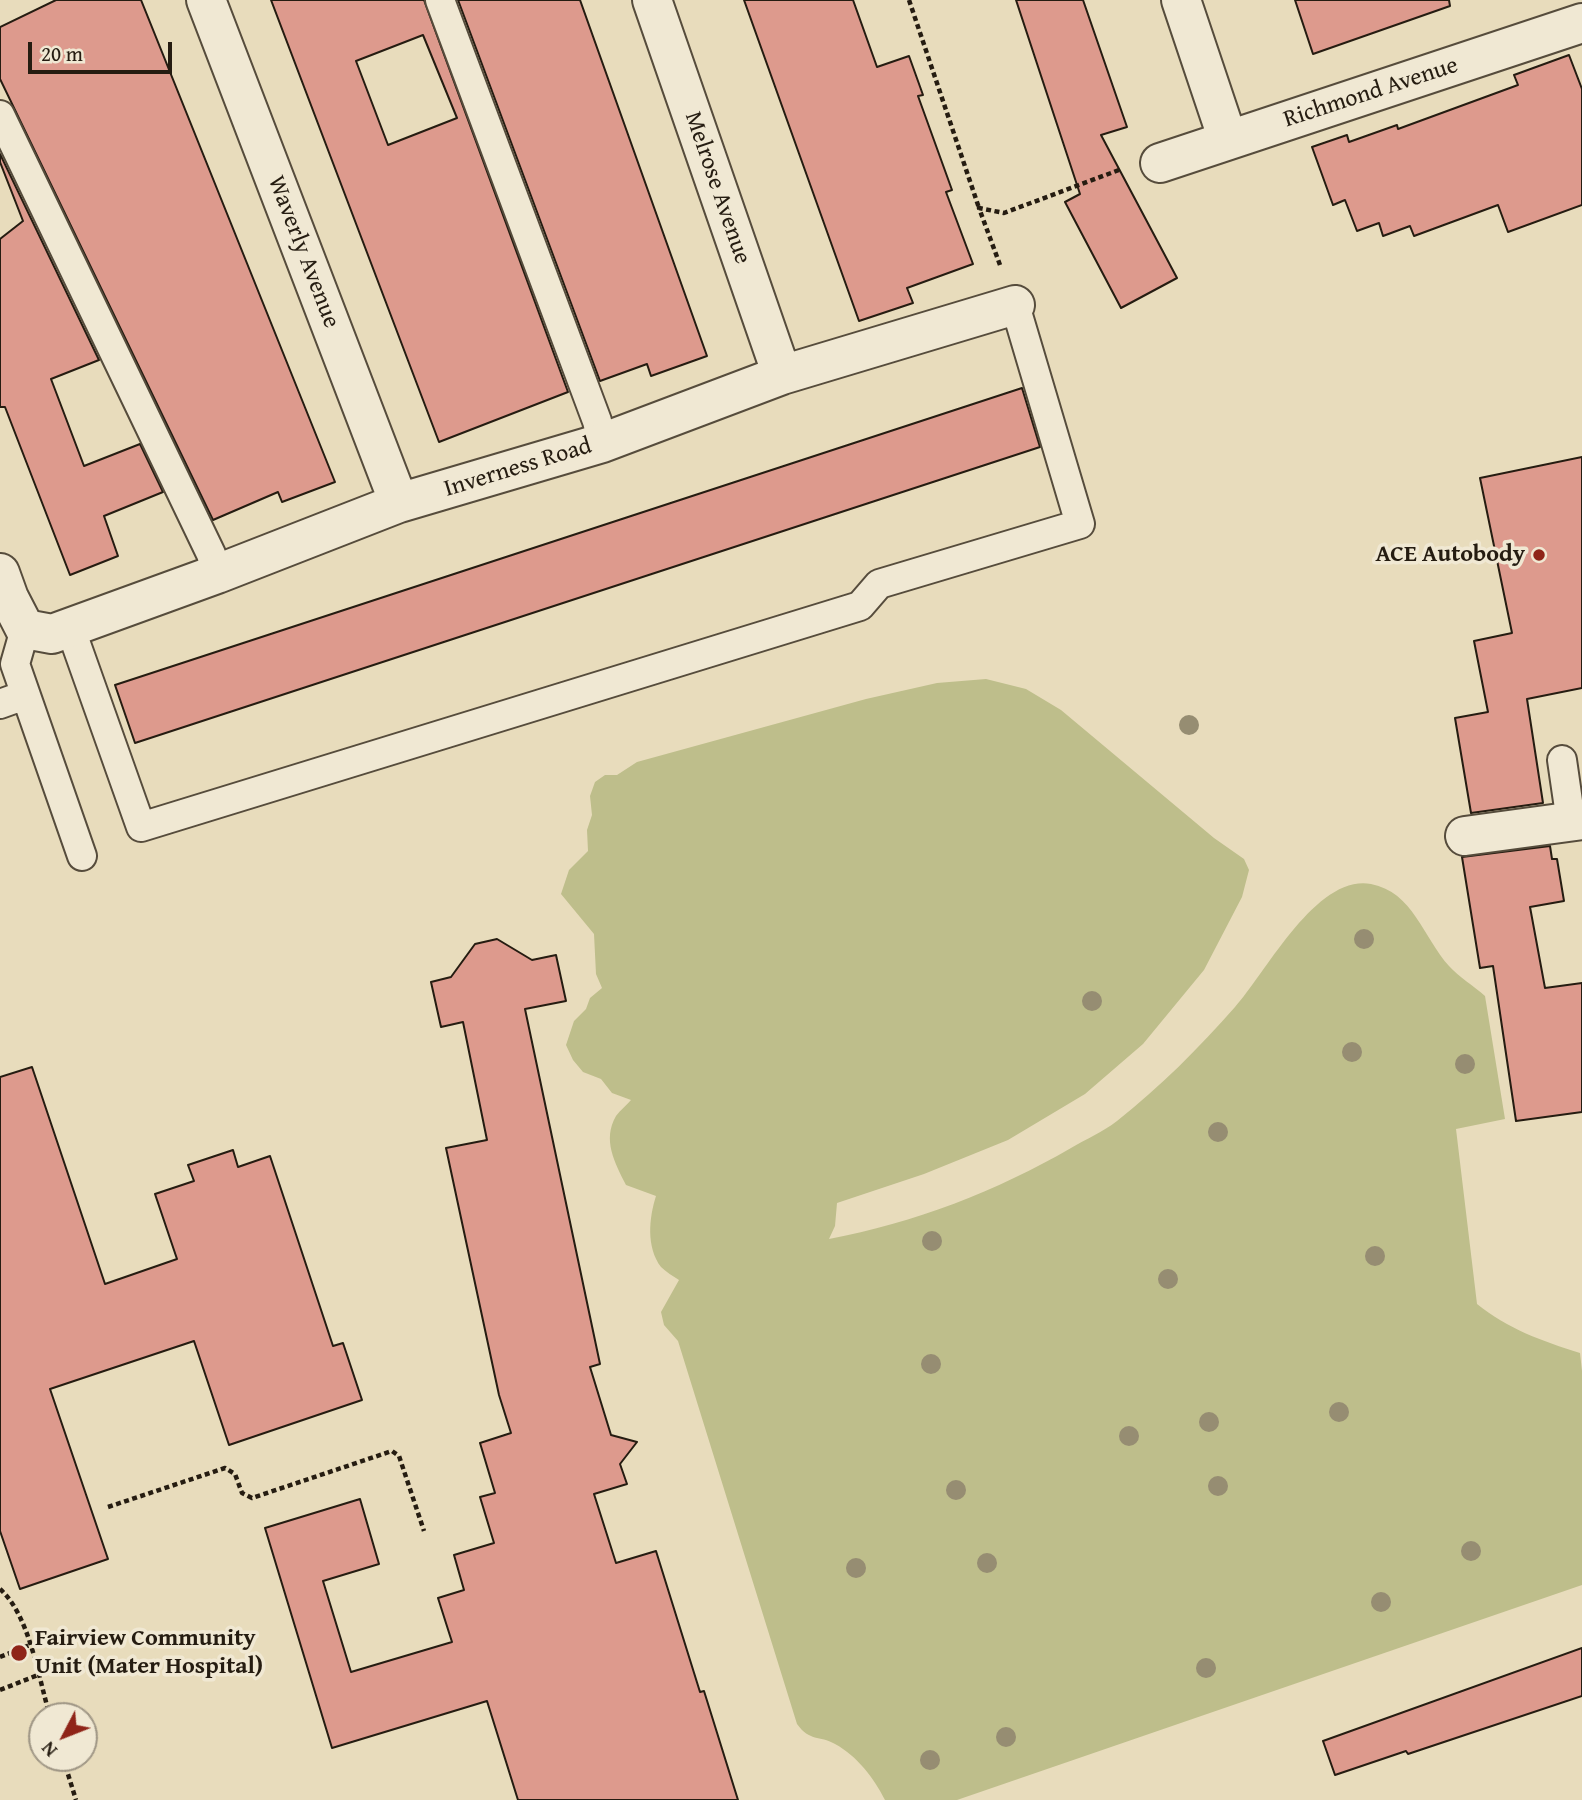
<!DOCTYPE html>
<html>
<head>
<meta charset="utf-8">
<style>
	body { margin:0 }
	#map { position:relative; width:1582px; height:1800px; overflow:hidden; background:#e8dcbc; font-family:"Gentium Book Plus",serif }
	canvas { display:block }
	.north { position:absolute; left:28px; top:1702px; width:70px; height:70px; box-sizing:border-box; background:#f0e8d3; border:2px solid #9f9685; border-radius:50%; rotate:228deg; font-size:19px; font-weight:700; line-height:28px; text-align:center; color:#251c11 }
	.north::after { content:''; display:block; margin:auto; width:24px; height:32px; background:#8f2418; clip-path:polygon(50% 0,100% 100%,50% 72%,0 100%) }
	.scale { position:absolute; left:28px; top:42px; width:144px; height:32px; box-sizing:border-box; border:4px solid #251c11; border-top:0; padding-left:9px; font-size:21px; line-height:24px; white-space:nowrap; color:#251c11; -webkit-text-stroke:5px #f0e8d3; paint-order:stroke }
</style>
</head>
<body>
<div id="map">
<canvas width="1582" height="1800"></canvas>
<div class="north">N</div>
<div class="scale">20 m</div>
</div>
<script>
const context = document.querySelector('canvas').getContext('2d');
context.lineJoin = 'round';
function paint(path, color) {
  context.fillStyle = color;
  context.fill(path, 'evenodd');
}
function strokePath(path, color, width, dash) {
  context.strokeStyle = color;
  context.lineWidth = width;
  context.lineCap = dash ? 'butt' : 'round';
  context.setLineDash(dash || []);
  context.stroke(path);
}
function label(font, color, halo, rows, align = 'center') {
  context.font = font + ' "Gentium Book Plus",serif';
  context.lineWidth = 7;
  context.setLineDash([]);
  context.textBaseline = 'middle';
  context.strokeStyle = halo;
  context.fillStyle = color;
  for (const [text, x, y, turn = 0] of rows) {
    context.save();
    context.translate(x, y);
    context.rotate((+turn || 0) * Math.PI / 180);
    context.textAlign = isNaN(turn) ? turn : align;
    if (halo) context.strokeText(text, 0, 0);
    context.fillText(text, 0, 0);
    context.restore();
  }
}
const green = new Path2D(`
	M986,679l40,10 35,21 153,128 30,21 5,11 -7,27 -38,73 -61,74 -58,50 -77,46 -84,34 -87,29 -2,23 -6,13c85,-16 168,-48 242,-91 15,-9 32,-16 46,-27 43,-34 82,-73 118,-114 31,-34 81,-133 136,-123 42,8 52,53 78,82 10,11 25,20 36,30l20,123 -49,10 21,175c31,25 65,37 103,49l2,18v214l-625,215h-72c-11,-22 -28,-44 -50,-56 -16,-9 -25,-2 -38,-20l-119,-383 -14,-16 -3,-13 18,-32c-6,-4 -13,-8 -18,-13 -15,-20 -12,-49 -5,-71l-30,-11c-11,-22 -24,-45 -10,-69 4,-6 11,-11 15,-16l-19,-7 -11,-14 -18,-7 -10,-12 -7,-15 8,-24 12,-12 4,-11 12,-10 -6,-14 -2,-40 -33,-40 8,-24 19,-19 -1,-21 5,-15 -2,-19 5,-14 10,-7h12l20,-13 229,-63 71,-16z`);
const building = new Path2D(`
	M56,0h85l194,482 -53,20 -4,-10 -65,28 -213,-441v-52z
	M271,0h153l144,392 -129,50zM423,35l34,83 -69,27 -32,-84z
	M458,0h122l127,356 -56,20 -4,-12 -47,17z
	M744,0h109l24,67 32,-11 14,39 -5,1 34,94 -6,2 27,72 -66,24 6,15 -54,18z
	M1016,0h67l44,127 -26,8 76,143 -56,30 -56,-106 15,-8z
	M1295,0h154l1,6 -137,48z
	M1569,55l13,34v116l-74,27 -10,-27 -84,31 -4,-10 -27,10 -4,-13 -22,8 -12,-31 -12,5 -21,-58 35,-12 2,7 48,-17 1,4 120,-44 -4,-10z
	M0,154l99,206 -48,19 33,87 56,-22 23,48 -59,24 14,40 -48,19 -65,-168h-5v-168l23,-18 -23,-59z
	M1022,388l18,59 -905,296 -20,-58z
	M1582,457v231l-55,11 16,104 -72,10 -16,-95 33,-6 -14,-71 38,-8 -32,-155z
	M1550,846l2,13h5l7,42 -34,6 15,81 37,-5v129l-66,9 -23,-155 -13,2 -18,-111z
	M497,939l35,21 24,-5 10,46 -41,8 75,355 -10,3 21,68 26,7 -17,22 7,20 -33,10 22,69 40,-12 44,141 4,-1 34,109h-220l-31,-99 -155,47 -67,-220 95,-29 19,65 -56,17 28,91 101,-30 -14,-44 26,-8 -10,-35 40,-12 -14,-46 15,-4 -15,-50 31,-10 -12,-38 -53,-247 41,-8 -24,-118 -22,5 -10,-45 20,-5 24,-33z
	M32,1067l73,217 72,-25 -22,-65 39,-13 -6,-16 45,-15 5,17 32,-11 63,190 10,-3 19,57 -133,45 -35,-104 -144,48 58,170 -88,30 -20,-58v-454z
	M1582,1648v48l-174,58 -2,-3 -71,24 -12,-34z`);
const path = new Path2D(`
	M909,0l70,208
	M1000,265l-21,-57 25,5 115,-43
	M108,1507l117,-39 10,6 7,19 10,5 140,-47 7,5 25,75
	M0,1589c30,27 38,88 50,127
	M0,1657l30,-12
	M0,1690l38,-15
	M63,1758l13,42`);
const service = new Path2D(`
	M440,0l157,421 5,22
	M0,115l211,439 6,20
	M70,627l71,200 719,-221 19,-22 201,-60 -65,-219
	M25,629l-10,35 67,192
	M0,704l25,-9
	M1562,760l9,62`);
const minor = new Path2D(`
	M206,0l193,503
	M652,0l130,375
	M1181,0l47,140
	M1160,163l422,-140
	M0,573l9,25 16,31 27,5 165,-60 182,-71 203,-60 180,-68 233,-70
	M1465,836l117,-16`);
const trees = [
	[1189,725],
	[1364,939],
	[1092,1001],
	[1352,1052],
	[1465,1064],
	[1218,1132],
	[932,1241],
	[1375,1256],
	[1168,1279],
	[931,1364],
	[1339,1412],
	[1209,1422],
	[1129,1436],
	[1218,1486],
	[956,1490],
	[1471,1551],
	[987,1563],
	[856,1568],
	[1381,1602],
	[1206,1668],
	[1006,1737],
	[930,1760]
];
const markers = [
	[1539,555,7,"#8f2418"],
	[19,1653,9,"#8f2418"]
];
const streetNames = [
	["Richmond Avenue",1371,93,-18],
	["Melrose Avenue",717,188,71],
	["Waverly Avenue",303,252,69],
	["Inverness Road",518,468,-17]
];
const poiNames = [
	["ACE Autobody",1525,555],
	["Fairview Community",35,1639,"left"],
	["Unit (Mater Hospital)",35,1667,"left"]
];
paint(green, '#bebe8b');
paint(building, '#dd9a8d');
strokePath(building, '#251c11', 2);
strokePath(service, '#564c3c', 32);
strokePath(minor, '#564c3c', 42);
strokePath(path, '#251c11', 4.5, [5, 3.5]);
strokePath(service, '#f0e8d3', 28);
strokePath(minor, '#f0e8d3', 38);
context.fillStyle = '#968d72';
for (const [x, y] of trees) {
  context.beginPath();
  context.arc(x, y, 10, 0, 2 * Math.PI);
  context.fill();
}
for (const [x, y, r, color] of markers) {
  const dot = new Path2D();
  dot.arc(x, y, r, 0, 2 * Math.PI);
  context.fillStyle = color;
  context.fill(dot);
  strokePath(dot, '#f0e8d3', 2.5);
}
label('24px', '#251c11', '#f0e8d3', streetNames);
label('bold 24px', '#251c11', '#f0e8d3', poiNames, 'right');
</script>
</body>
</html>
